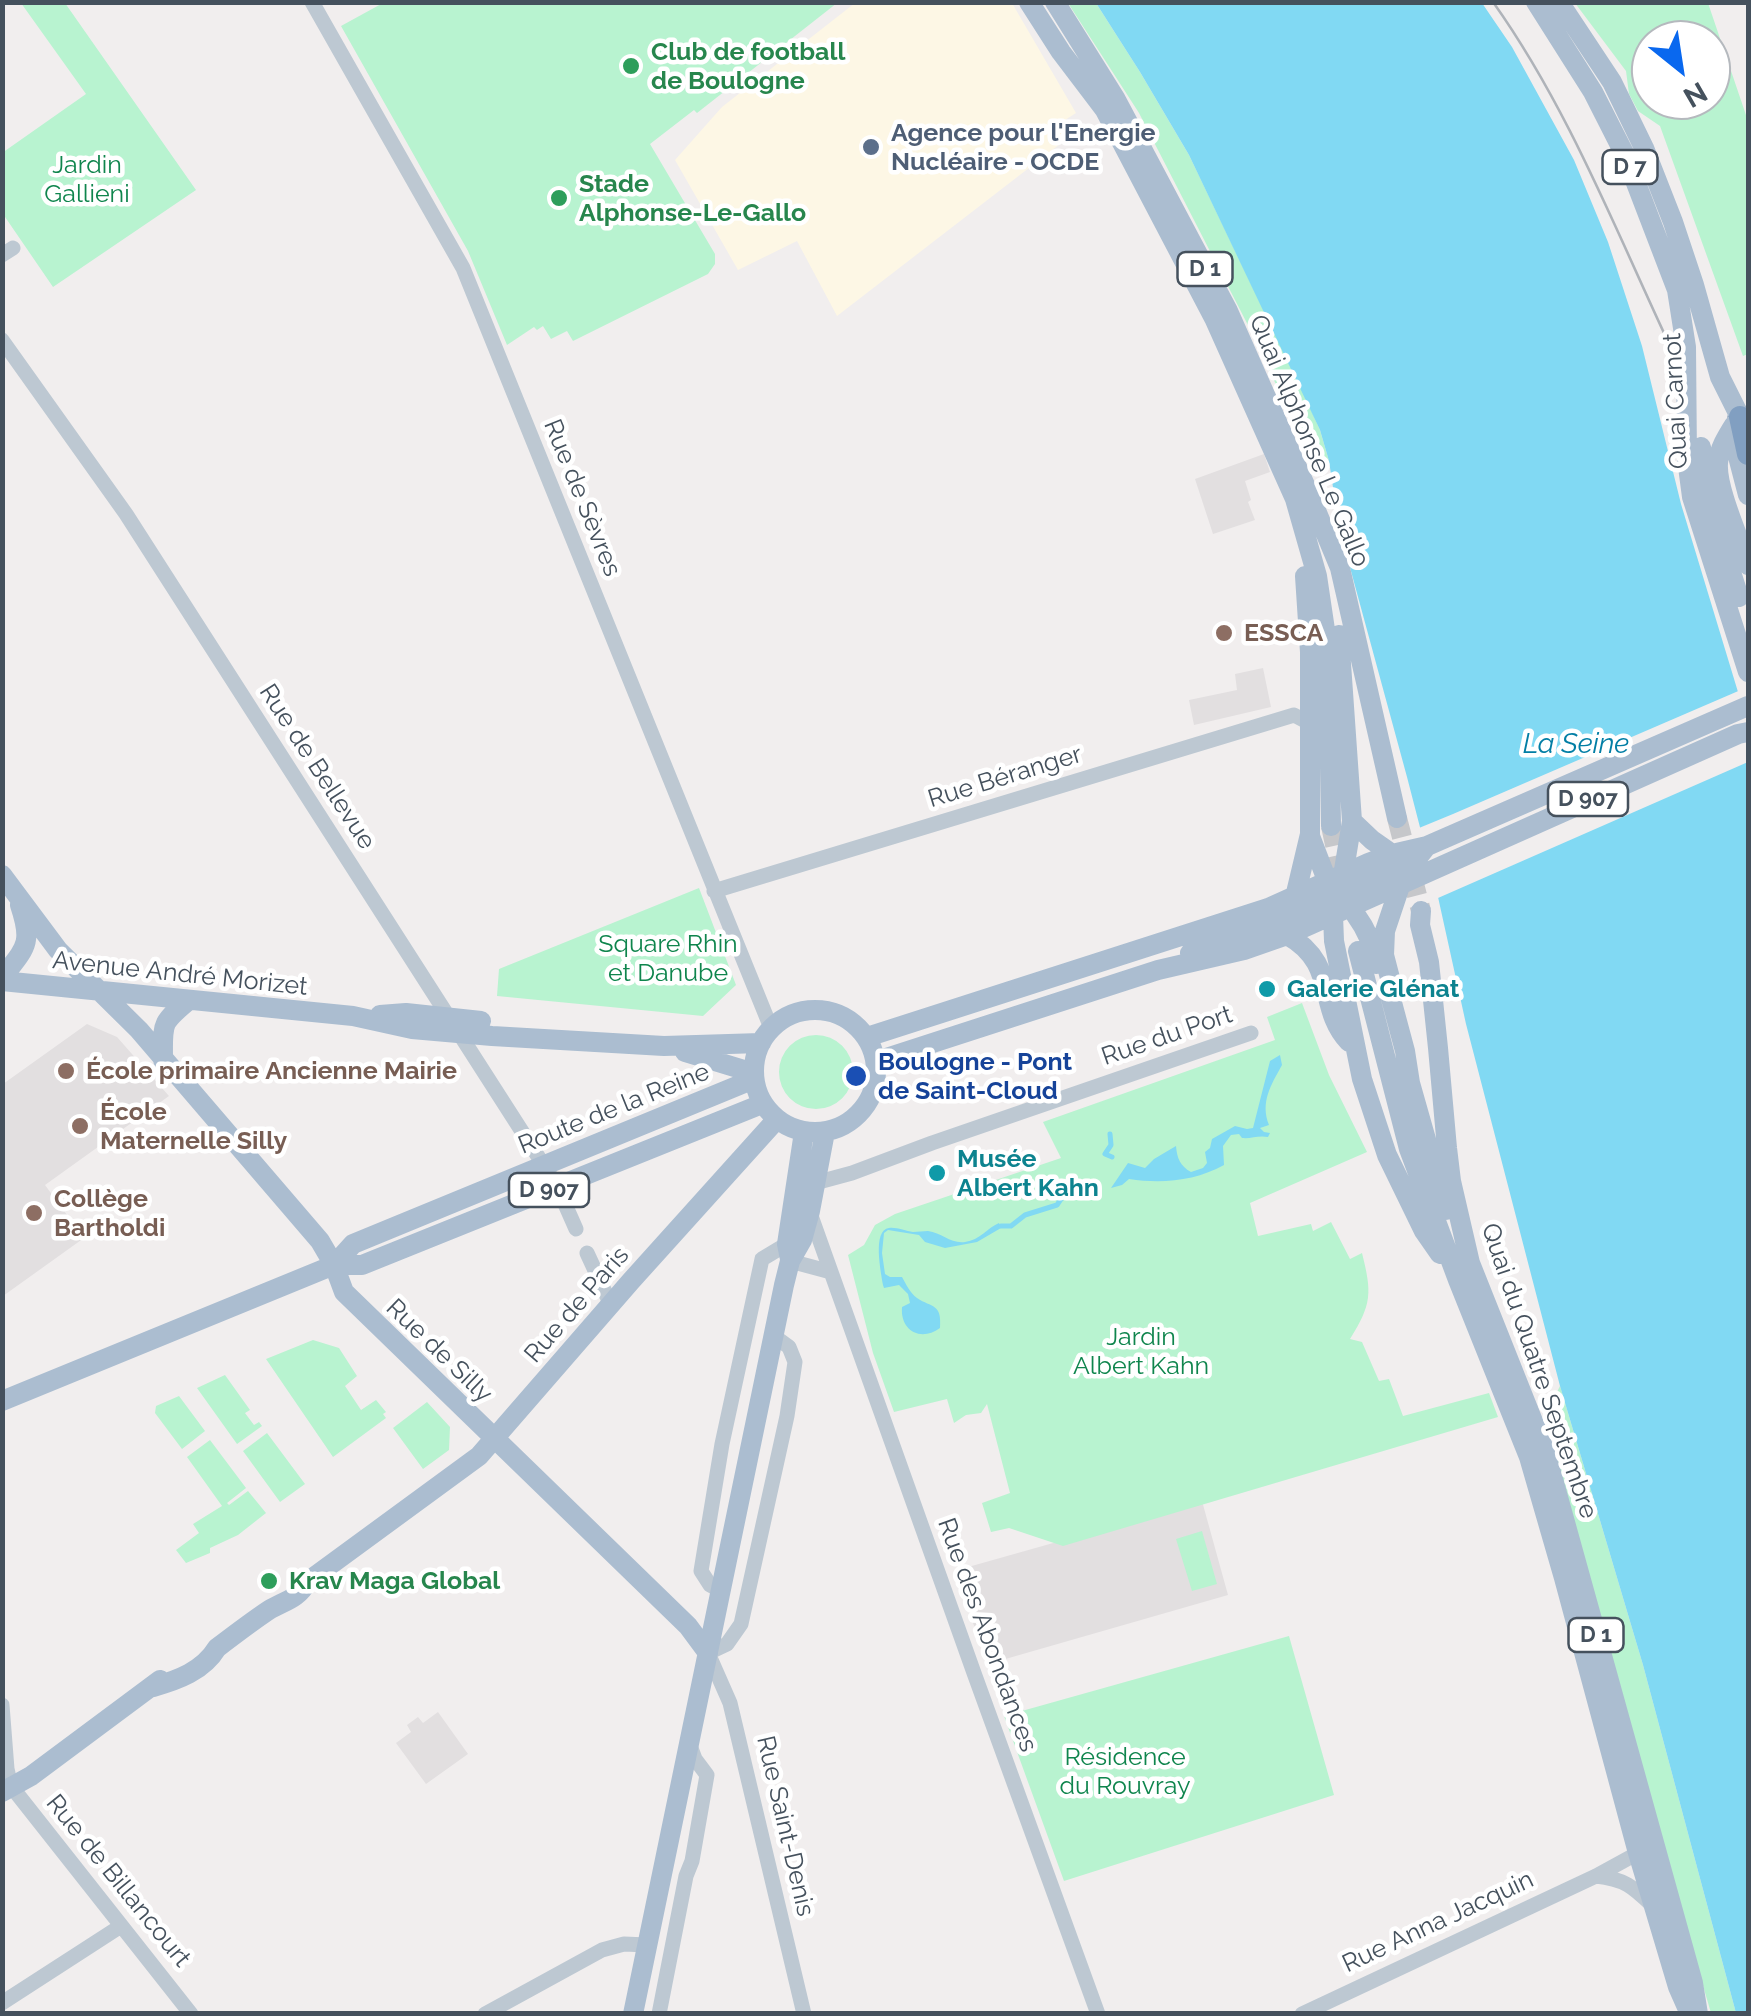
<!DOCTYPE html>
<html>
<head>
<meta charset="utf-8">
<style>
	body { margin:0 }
	#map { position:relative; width:1751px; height:2016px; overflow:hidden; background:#f1eeee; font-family:Raleway,sans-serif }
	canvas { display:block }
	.frame { position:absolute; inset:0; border:5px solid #45515d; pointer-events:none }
	.north { position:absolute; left:1631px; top:20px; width:100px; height:100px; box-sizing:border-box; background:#fff; border:2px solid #b5b9be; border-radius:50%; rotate:150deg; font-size:28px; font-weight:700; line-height:40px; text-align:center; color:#45515d }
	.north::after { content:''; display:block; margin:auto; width:35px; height:45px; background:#0968ef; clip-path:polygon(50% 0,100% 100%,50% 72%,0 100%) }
</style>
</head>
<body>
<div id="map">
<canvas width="1751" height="2016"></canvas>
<div class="frame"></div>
<div class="north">N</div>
</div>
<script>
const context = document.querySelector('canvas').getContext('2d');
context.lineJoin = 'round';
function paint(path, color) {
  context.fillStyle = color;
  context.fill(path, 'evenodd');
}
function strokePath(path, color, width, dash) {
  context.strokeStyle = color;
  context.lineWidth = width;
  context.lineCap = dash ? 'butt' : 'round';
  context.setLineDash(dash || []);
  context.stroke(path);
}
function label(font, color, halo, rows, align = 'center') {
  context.font = font + ' Raleway,sans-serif';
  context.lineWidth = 9;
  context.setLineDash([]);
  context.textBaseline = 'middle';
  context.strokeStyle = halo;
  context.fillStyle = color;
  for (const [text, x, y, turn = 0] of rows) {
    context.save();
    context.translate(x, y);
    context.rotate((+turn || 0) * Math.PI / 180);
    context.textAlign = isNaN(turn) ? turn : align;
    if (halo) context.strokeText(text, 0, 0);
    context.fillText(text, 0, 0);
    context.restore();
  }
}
const commercial = new Path2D(`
	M855,3h157l64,110 -11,7 8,14 -236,182 -40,-75 -59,29 -63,-110 47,-53z`);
const education = new Path2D(`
	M1264,454l6,18 -25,9 6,19 -3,2 7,18 -42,14 -18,-55z
	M1263,668l8,39 -77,18 -5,-25 48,-10 -2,-16z
	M87,1024l30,13 52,59 -124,89 39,53 -81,58v-212z
	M1202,1501l26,94 -240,69 -34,-93z
	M438,1712l30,42 -42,30 -30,-41 15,-11 -4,-7 11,-8 5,6z`);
const green = new Path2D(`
	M21,3h44l131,187 -143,97 -50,-73 -1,-61 84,-59z
	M383,3v-1l454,1 -140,110 -3,-3 -44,34 65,110v10l-7,10 -135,67 -6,-10 -16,8 -8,-13 -6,4 -3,-3 -27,18 -39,-94 -127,-225z
	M1068,3h28l44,69 49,83 115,239 16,36 9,31 -16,3 -61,-131 -113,-220z
	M1575,3h133l40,118v233l-5,2 -83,-230 -22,-15 -9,-17 -3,-23zM1651,40h60v60h-60z
	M699,888l37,97 -33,31 -206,-20 2,-27z
	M1302,1003l27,72 38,77 -117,51 8,33 53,-12 2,7 18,-9 19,37 12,-6c10,40 10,51 -12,86l12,3 17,39 10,-2 14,37 86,-23 9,24 -435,129 -54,-18 -18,4 -9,-29 28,-10 -23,-89 -6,9 -15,2 -12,8 -7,-24 -53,13 -21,-59 -25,-98 16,-10 11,-20 20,-11 166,-56 -18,-36 232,-82 -8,-23z
	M779 1072a37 37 0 1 1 74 0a37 37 0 1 1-74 0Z
	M313,1340l26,8 18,28 -12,10 16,24 15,-10 10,12 -3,2 3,4 -53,39 -67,-98z
	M225,1375l25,35 -5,3 9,12 5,-3 3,4 -25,18 -40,-56z
	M1560,1386l83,279 93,348h-25l-58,-198 -95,-351 -6,-62z
	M179,1396l26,35 -23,18 -27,-36 1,-7z
	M427,1402l23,25 -1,23 -26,19 -30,-41z
	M267,1433l38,51 -25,18 -37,-51z
	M210,1440l36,48 -19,15 2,2 19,-14 18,22 -28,22 -28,13v5l-24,10 -10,-13 23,-17 -6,-9 29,-18 -35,-49z
	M1202,1531l15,53 -25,7 -16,-52z
	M1289,1636l45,159 -270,86 -60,-165z`);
const water = new Path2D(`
	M1096,3h386l30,44 62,113 34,82 34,104 39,158 67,221v1288h-12l-93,-348 -83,-279 -94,-362 -28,-127 -31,-120 -68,-250 -10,-66 -9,-31 -131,-275 -49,-83z
	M1280,1055l2,10c-11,20 -22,37 -13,60l-9,3 4,4 6,1 -2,4c-10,-2 -17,2 -26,1l-3,-4 -8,1 -8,11 1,19c-29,16 -62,19 -95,14l-7,6 -11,3 17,-25 17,5 9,-9 22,-13c1,12 4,20 15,26l12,-4 4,-5 -2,-11 5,-4 2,-9 23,-13 12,3 6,-1 17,-67z
	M999,1223l2,5 -24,14 -32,6 -20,-6 -6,-7 -31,-5 -4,3 -2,20 3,21 5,3h12c4,7 8,16 15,21 15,10 25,5 23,30 -19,14 -40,3 -38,-21l8,-4 -2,-9 -9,-9 -15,3 -1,-3c-2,-13 -11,-55 6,-57 7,-1 17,3 24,4 5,0 10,-1 15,-1 14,2 23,13 37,11 15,-2 22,-14 34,-19z`);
const pier = new Path2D(`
	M1743,689l5,19v54l-310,136 -4,5 -21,-76 6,1 34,-14z`);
const stream = new Path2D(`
	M1110,1134l1,11 -6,9 7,3
	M1001,1226h10l14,-11 32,-10 4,-6 17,-12 15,-2`);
const majorTunnel = new Path2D(`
	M1397,818l24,93
	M1331,826l11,51`);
const minor = new Path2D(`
	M312,2l151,266 308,760
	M2,255l11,-7
	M2,340l124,174 431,672 19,43
	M714,891l580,-176 15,8
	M815,1183l37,-10 80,-30 319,-110
	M810,1213l164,460 124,341
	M587,1253l24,52
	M790,1261l41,11
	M774,1336l15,11 6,15 -8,54 -46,208 -14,20 -19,9 22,50 74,311
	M721,1591l-11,-6 -9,-14 21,-127 40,-185 25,-15
	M2,1705l5,64 4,17 180,228
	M1596,1876c29,3 37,11 57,30
	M2,2003l119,-77
	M485,2014l117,-64 22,-6 23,1
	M659,2014l27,-138 6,-15 15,-86 -12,-16 -6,-16
	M1302,2014l294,-138 42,-23`);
const major = new Path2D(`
	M1029,2l32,50 44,58 109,208 81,181 22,77 11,74 3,176
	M1055,2l60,96 113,213 85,192 27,65 57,250
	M1536,2l57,90 33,65 51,133 9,57 1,112 5,38 56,175
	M1559,2l53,80 32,66 29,74 21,63 26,92 20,40 -4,32 12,46
	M1734,425c-7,11 -15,24 -16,38 -2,25 22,77 30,102
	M1701,447l5,47 33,103
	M1339,635l13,186 20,19 20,14
	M1352,821l-9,55 -10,39 1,26 28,138 25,76 37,76 16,23
	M1310,836l18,47 22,23 13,20 9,18 4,20
	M2,875l56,75 81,80 181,211 14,24 10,27 344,334 20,27
	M1401,883l-16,48 -1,24 7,27 -1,13 15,56 5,32 36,127
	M1295,897l15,-63v-182l-5,-76
	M1421,911l-1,14 9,37 9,86 9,100 4,33 19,82 76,191 147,529 5,31
	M1287,935c52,29 29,72 62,107
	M1358,951l51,198 49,131 71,177 35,121 74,275 40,134 12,27
	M1190,953l20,-10 68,-22 119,-51 18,-9 11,-14
	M2,978c24,-31 31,-34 18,-73
	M2,981l351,35 59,13 80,7 172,10 97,-3
	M754 1071a61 61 0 1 1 122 0a61 61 0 1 1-122 0Z
	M380,1015l26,-2 75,8
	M867,1037l401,-129 100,-45 24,-9 35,-8 321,-140
	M685,1052l69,21
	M163,1060c0,-37 -3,-36 26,-60
	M877,1061l281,-91 86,-20 43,-15 451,-201 10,-2
	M790,1259l-3,-15 17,-112
	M334,1265l19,-21 401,-165
	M2,1401l332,-136h28l400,-161
	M153,1687c25,-7 50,-16 64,-39 17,-13 34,-26 52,-38 15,-9 29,-11 38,-28l172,-126 152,-175 146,-162
	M2,1792l29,-16 129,-96
	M633,2014l151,-729 6,-24 12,-21 8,-29 15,-79`);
const highway = new Path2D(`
	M1740,417l8,37`);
const tram = new Path2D(`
	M1493,2c72,101 119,219 171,331`);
const markers = [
	[631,66,10,"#2e9e5b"],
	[871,147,10,"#5c6f8a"],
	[559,198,10,"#2e9e5b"],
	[1224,633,10,"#8d6e63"],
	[1267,989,10,"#0f9aa8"],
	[66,1071,10,"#8d6e63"],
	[856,1076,12,"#1a4fb4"],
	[80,1126,10,"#8d6e63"],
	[937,1173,10,"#0f9aa8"],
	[34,1213,10,"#8d6e63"],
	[269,1581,10,"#2e9e5b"]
];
const shields = [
	[1630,167,55],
	[1205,269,55],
	[1588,799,80],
	[549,1190,80],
	[1596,1635,55]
];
const shieldNames = [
	["D 7",1630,167],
	["D 1",1205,269],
	["D 907",1588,799],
	["D 907",549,1190],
	["D 1",1596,1635]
];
const leisureNames = [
	["Club de football",651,52],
	["de Boulogne",651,81],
	["Stade",579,184],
	["Alphonse-Le-Gallo",579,213],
	["Krav Maga Global",289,1581]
];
const serviceNames = [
	["Agence pour l'Energie",891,133],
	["Nucléaire - OCDE",891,162]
];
const parkNames = [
	["Jardin",87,165],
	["Gallieni",87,194],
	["Square Rhin",668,944],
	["et Danube",668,973],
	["Jardin",1141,1337],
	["Albert Kahn",1141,1366],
	["Résidence",1125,1757],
	["du Rouvray",1125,1786]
];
const streetNames = [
	["Quai Carnot",1676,401,-93],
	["Quai Alphonse Le Gallo",1309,441,67],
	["Rue de Sèvres",582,498,68],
	["Rue de Bellevue",317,767,57],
	["Rue Béranger",1005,777,-17],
	["Avenue André Morizet",180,974,6],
	["Rue du Port",1167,1036,-19],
	["Route de la Reine",614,1109,-22],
	["Rue de Paris",577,1305,-49],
	["Rue de Silly",439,1351,44],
	["Quai du Quatre Septembre",1539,1371,71],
	["Rue des Abondances",987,1635,70],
	["Rue Saint-Denis",785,1826,77],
	["Rue de Billancourt",118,1881,51],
	["Rue Anna Jacquin",1438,1922,-25]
];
const educationNames = [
	["ESSCA",1244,633],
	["École primaire Ancienne Mairie",86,1071],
	["École",100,1112],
	["Maternelle Silly",100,1141],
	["Collège",54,1199],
	["Bartholdi",54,1228]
];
const cultureNames = [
	["Galerie Glénat",1287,989],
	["Musée",957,1159],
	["Albert Kahn",957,1188]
];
const transitNames = [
	["Boulogne - Pont",878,1062],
	["de Saint-Cloud",878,1091]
];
const waterNames = [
	["La Seine",1576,745]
];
paint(commercial, '#fdf7e5');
paint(education, '#e2dfe0');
paint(green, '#b8f3d0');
paint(water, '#81d9f3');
paint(pier, '#f1eeee');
strokePath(stream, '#81d9f3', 5);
strokePath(majorTunnel, '#c6c7ca', 20, [20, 10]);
strokePath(highway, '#6c8aad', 25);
strokePath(minor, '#bdc8d2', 15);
strokePath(major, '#abbdd0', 20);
strokePath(highway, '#819fc1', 22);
strokePath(tram, '#afb3b9', 2.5);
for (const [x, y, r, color] of markers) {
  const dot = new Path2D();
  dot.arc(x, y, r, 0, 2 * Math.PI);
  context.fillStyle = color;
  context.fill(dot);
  strokePath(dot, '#fff', 4);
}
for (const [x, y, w] of shields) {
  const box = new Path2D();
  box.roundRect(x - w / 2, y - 17, w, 34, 8);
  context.fillStyle = '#fff';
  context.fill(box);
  strokePath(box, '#45515d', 2.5);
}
label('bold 22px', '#45515d', null, shieldNames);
label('bold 25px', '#27864d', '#fff', leisureNames, 'left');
label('bold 25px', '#4e5e75', '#fff', serviceNames, 'left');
label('25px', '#0f854d', '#fff', parkNames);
label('25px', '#45515d', '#fff', streetNames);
label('bold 25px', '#785e54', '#fff', educationNames, 'left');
label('bold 25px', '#0d838f', '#fff', cultureNames, 'left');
label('bold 25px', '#164399', '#fff', transitNames, 'left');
label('italic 28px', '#027ea5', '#fff', waterNames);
</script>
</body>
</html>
